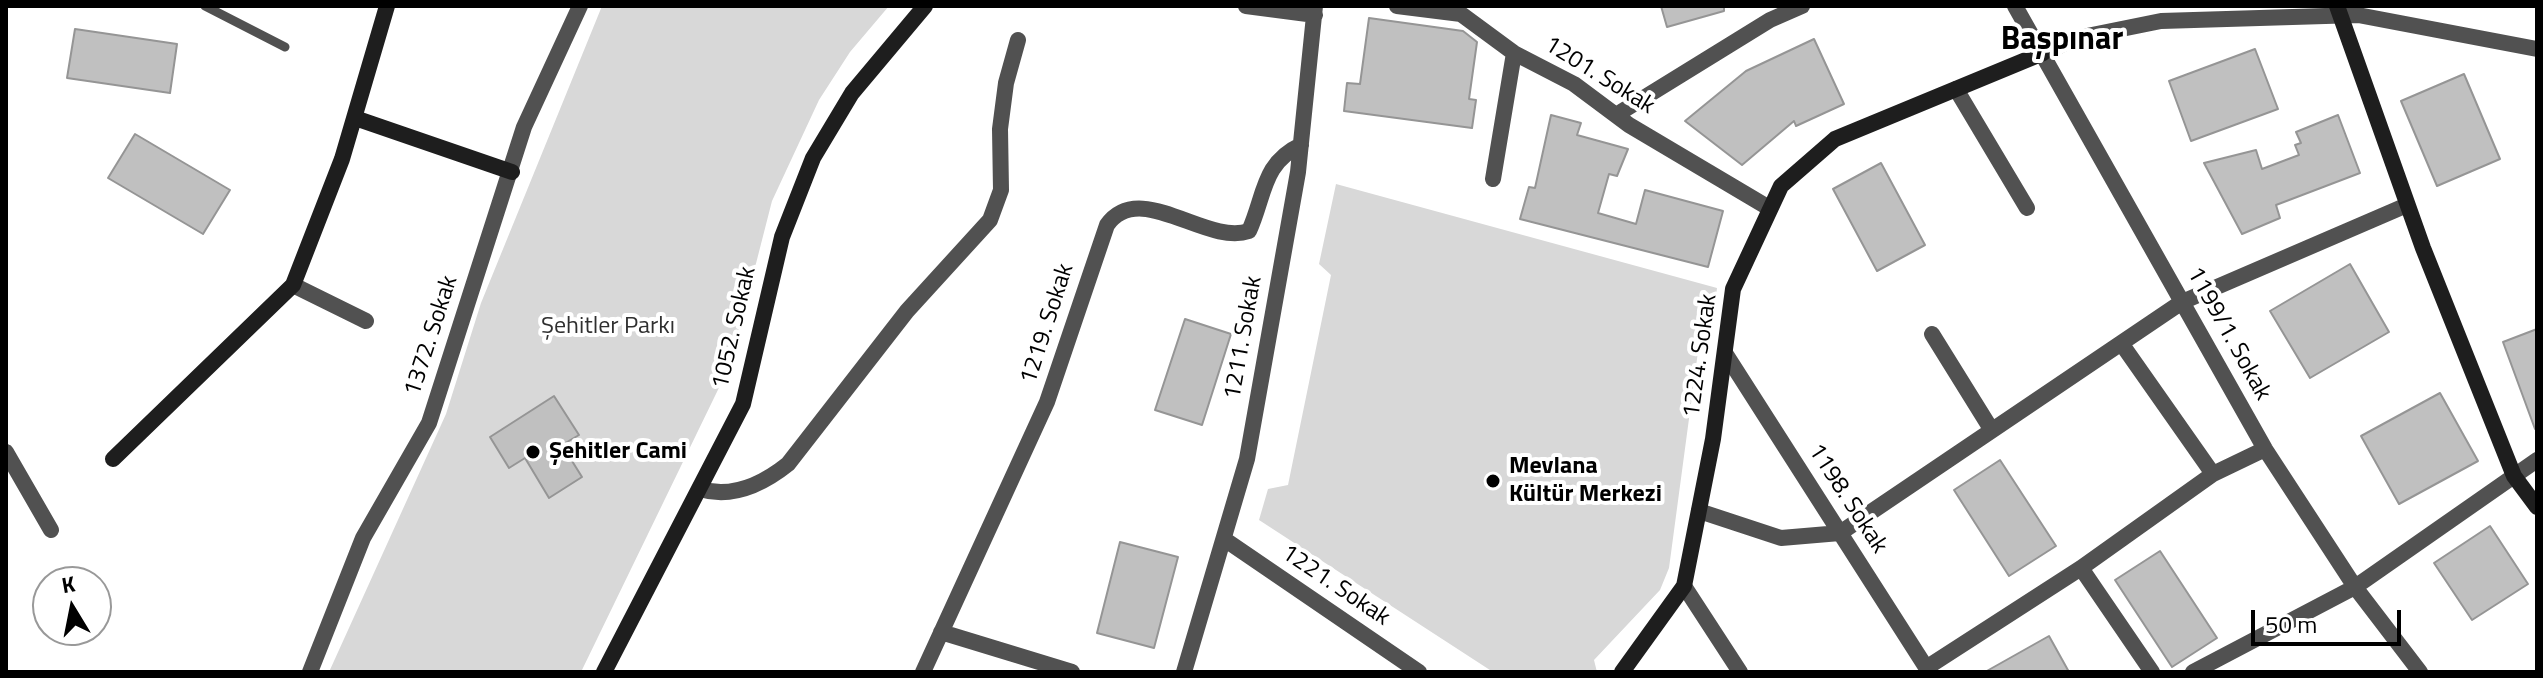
<!DOCTYPE html>
<html>
<head>
<meta charset="utf-8">
<style>
	body { margin:0 }
	#map { position:relative; width:2543px; height:678px; overflow:hidden; background:#fff; font-family:"Titillium Web",sans-serif }
	canvas { display:block }
	.frame { position:absolute; inset:0; border:8px solid #000; pointer-events:none }
	.north { position:absolute; left:32px; top:566px; width:80px; height:80px; box-sizing:border-box; background:#fff; border:2px solid #999; border-radius:50%; rotate:350deg; font-size:22px; font-weight:700; line-height:32px; text-align:center; color:#000 }
	.north::after { content:''; display:block; margin:auto; width:28px; height:36px; background:#000; clip-path:polygon(50% 0,100% 100%,50% 72%,0 100%) }
	.scale { position:absolute; left:2251px; top:610px; width:150px; height:36px; box-sizing:border-box; border:4px solid #000; border-top:0; padding-left:10px; font-size:24px; line-height:28px; white-space:nowrap; color:#000; -webkit-text-stroke:6px #fff; paint-order:stroke }
</style>
</head>
<body>
<div id="map">
<canvas width="2543" height="678"></canvas>
<div class="frame"></div>
<div class="north">K</div>
<div class="scale">50 m</div>
</div>
<script>
const context = document.querySelector('canvas').getContext('2d');
context.lineJoin = 'round';
function paint(path, color) {
  context.fillStyle = color;
  context.fill(path, 'evenodd');
}
function strokePath(path, color, width, dash) {
  context.strokeStyle = color;
  context.lineWidth = width;
  context.lineCap = dash ? 'butt' : 'round';
  context.setLineDash(dash || []);
  context.stroke(path);
}
function label(font, color, halo, rows, align = 'center') {
  context.font = font + ' "Titillium Web",sans-serif';
  context.lineWidth = 8;
  context.setLineDash([]);
  context.textBaseline = 'middle';
  context.strokeStyle = halo;
  context.fillStyle = color;
  for (const [text, x, y, turn = 0] of rows) {
    context.save();
    context.translate(x, y);
    context.rotate((+turn || 0) * Math.PI / 180);
    context.textAlign = isNaN(turn) ? turn : align;
    if (halo) context.strokeText(text, 0, 0);
    context.fillText(text, 0, 0);
    context.restore();
  }
}
const green = new Path2D(`
	M602,6h287l-39,46 -31,48 -47,101 -42,164 -149,307h-252l117,-258 35,-111z
	M1336,184l381,104 -5,44 -13,12 -30,224 -9,22 -66,70 3,12h-104l-234,-152 9,-31 20,-4 43,-210 -12,-11z`);
const building = new Path2D(`
	M1661,6h63v5l-57,16z
	M1369,18l94,13 14,11 -8,57 7,1 -4,28 -128,-17 3,-28 13,1z
	M75,29l102,15 -7,49 -103,-15z
	M1814,39l30,65 -48,22 -2,-5 -52,44 -57,-44 61,-50z
	M2255,49l23,60 -87,32 -22,-60z
	M2464,74l36,85 -63,27 -36,-85z
	M1551,115l30,8 -4,12 51,14 -11,27 -8,-2 -11,39 38,11 9,-34 78,21 -15,56 -188,-48 9,-32 6,1z
	M2338,115l22,58 -84,32 4,13 -38,16 -38,-71 52,-13 6,19 37,-14 -4,-10 6,-2 -5,-11z
	M135,134l95,56 -27,44 -95,-56z
	M1881,163l44,82 -48,26 -44,-82z
	M2350,264l39,68 -79,46 -40,-67z
	M1185,319l46,15 -29,91 -47,-15z
	M2537,329v100h-2l-32,-87z
	M2440,393l38,68 -79,43 -38,-68z
	M554,396l25,39 -17,10 20,32 -33,21 -24,-40 -16,10 -19,-31z
	M2000,460l56,86 -47,30 -55,-86z
	M2490,526l38,58 -56,36 -38,-57z
	M1120,542l58,15 -24,91 -57,-15z
	M2160,551l57,87 -45,29 -57,-87z
	M2049,636l20,36h-84z`);
const lane = new Path2D(`
	M205,6l80,41`);
const street = new Path2D(`
	M1246,6l69,9
	M1397,6l64,8 53,39 60,31 55,41 140,83
	M2015,6l250,443 90,138 65,85
	M2043,53l34,-15 84,-17 197,-6 179,34
	M1956,89l71,119
	M1616,115l154,-95 32,-14
	M1493,179l21,-126
	M293,285l73,36
	M1932,334l59,95
	M2121,343l92,131
	M1725,353l204,319
	M6,452l45,78
	M700,489c33,10 63,-5 88,-25l119,-153 83,-91 11,-30 -1,-61 6,-46 12,-43
	M1699,511l82,27 59,-5 342,-231 225,-97
	M1224,539l195,133
	M2081,568l71,104
	M1684,586l56,86
	M941,632l131,40
	M1926,668l155,-100 132,-94 52,-25
	M310,672l53,-134 66,-115 95,-296 56,-121
	M923,672l124,-270 60,-177c33,-46 99,21 142,6 16,-35 13,-68 52,-86
	M1184,672l63,-213 51,-287 17,-166
	M2193,672l162,-85 182,-127`);
const secondary = new Path2D(`
	M2337,6l86,242 91,228 23,31
	M355,118l157,54
	M113,459l180,-174 49,-126 45,-153
	M604,672l139,-268 39,-167 31,-79 39,-65 73,-87
	M1622,672l62,-86 29,-147 20,-150 48,-103 54,-47 208,-86`);
const markers = [
	[533,452,8,"#000"],
	[1493,481,8,"#000"]
];
const streetNames = [
	["1201. Sokak",1599,76,32],
	["1219. Sokak",1048,324,-72],
	["1052. Sokak",735,328,-77],
	["1199/1. Sokak",2228,334,61],
	["1372. Sokak",432,336,-72],
	["1211. Sokak",1244,338,-80],
	["1224. Sokak",1701,356,-82],
	["1198. Sokak",1847,499,57],
	["1221. Sokak",1335,586,34]
];
const parkNames = [
	["Şehitler Parkı",608,327]
];
const poiNames = [
	["Şehitler Cami",549,452],
	["Mevlana",1509,467],
	["Kültür Merkezi",1509,495]
];
const districtNames = [
	["Başpınar",2062,41]
];
paint(green, '#d8d8d8');
paint(building, '#c0c0c0');
strokePath(building, '#959595', 2);
strokePath(lane, '#515151', 9);
strokePath(street, '#515151', 16);
strokePath(secondary, '#1e1e1e', 16);
for (const [x, y, r, color] of markers) {
  const dot = new Path2D();
  dot.arc(x, y, r, 0, 2 * Math.PI);
  context.fillStyle = color;
  context.fill(dot);
  strokePath(dot, '#fff', 3);
}
label('24px', '#000', '#fff', streetNames);
label('24px', '#2f2f2f', '#fff', parkNames);
label('bold 24px', '#000', '#fff', poiNames, 'left');
label('bold 32px', '#000', '#fff', districtNames);
</script>
</body>
</html>
